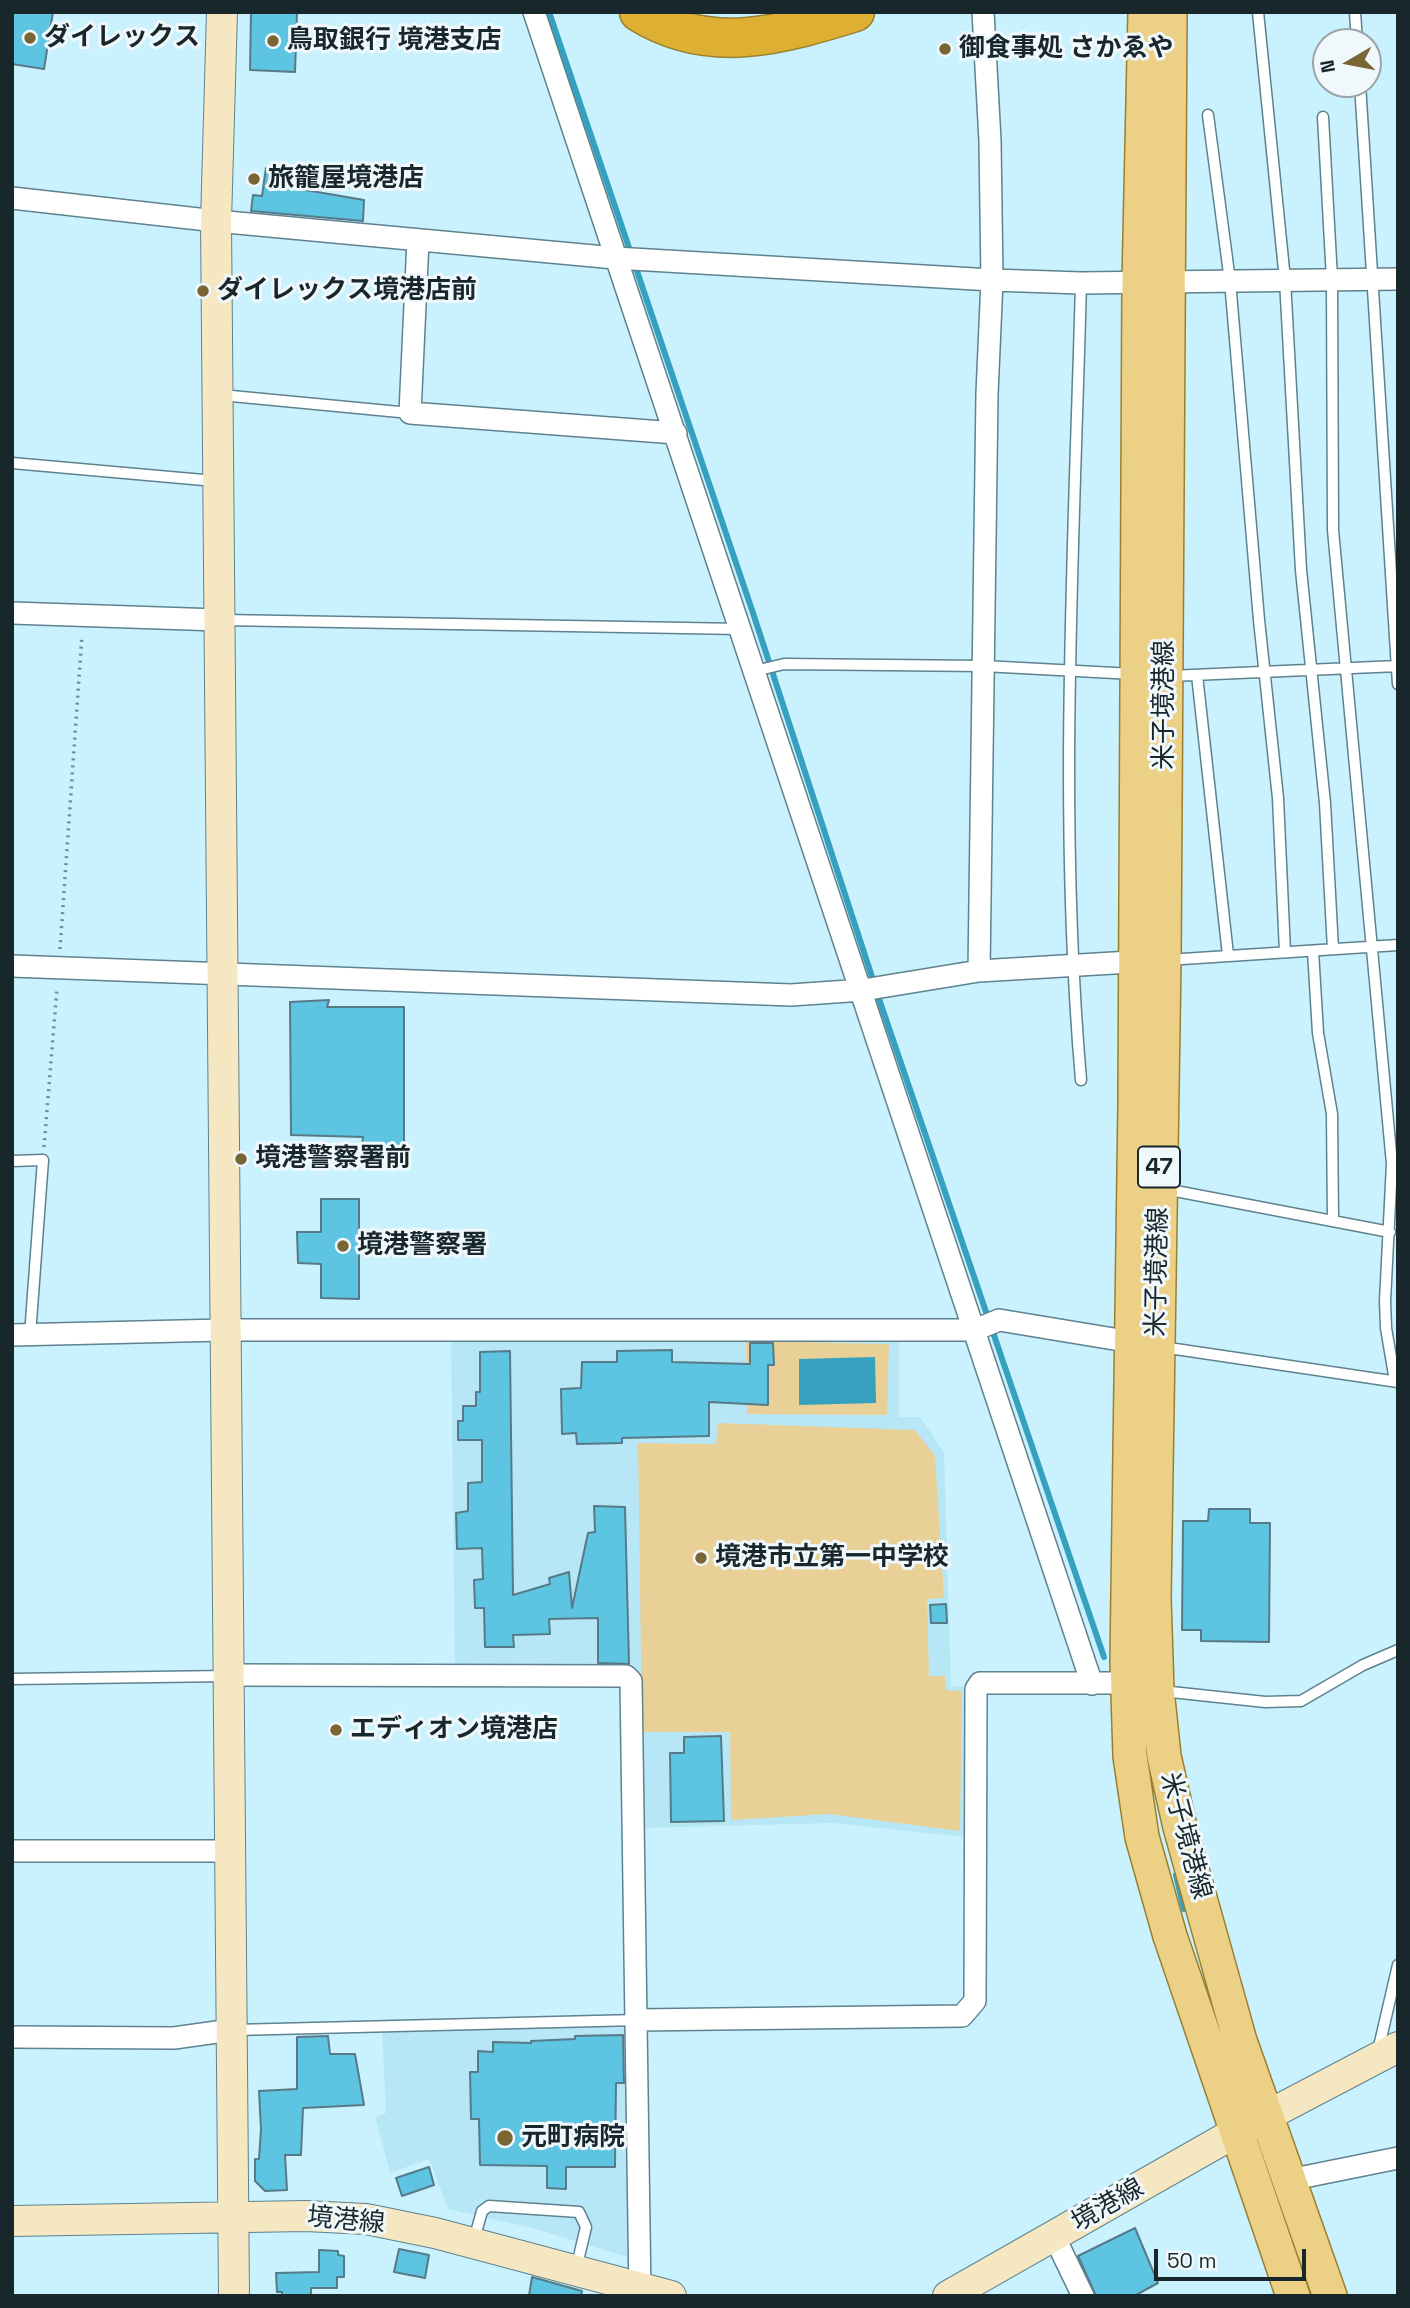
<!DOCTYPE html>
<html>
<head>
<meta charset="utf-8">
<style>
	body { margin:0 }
	#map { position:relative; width:1410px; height:2308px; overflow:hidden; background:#caf1fe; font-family:"Space Grotesk",sans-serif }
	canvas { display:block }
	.frame { position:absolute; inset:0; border:14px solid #18272c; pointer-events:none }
	.north { position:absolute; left:1312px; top:28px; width:70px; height:70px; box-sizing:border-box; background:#f1f8fb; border:2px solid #9aa4a8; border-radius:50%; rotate:260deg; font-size:19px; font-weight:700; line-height:28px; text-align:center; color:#18272c }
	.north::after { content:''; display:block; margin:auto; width:24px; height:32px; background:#7a6534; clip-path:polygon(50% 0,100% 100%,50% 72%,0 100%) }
	.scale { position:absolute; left:1154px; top:2249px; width:152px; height:32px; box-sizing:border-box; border:4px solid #18272c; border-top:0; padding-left:9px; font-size:21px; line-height:24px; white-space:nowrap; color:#18272c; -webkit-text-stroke:5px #f1f8fb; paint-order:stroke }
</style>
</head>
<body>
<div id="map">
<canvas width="1410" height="2308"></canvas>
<div class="frame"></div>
<div class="north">N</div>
<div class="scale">50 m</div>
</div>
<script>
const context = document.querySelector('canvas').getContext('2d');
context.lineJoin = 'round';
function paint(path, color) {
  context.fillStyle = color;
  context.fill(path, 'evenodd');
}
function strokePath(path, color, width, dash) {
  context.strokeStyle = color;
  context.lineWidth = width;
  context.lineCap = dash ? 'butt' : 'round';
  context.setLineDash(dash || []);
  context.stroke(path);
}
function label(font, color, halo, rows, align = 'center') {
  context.font = font + ' "Space Grotesk","Noto Sans JP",sans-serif';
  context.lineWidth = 6;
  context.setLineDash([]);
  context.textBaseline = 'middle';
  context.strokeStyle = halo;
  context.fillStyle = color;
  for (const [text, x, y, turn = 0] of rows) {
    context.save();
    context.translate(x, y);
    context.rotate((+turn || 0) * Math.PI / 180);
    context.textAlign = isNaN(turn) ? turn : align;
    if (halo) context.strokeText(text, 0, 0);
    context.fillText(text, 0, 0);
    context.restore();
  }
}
const built = new Path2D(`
	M451,1336l448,5v76h21l24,35 7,234h15v151l-134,-14 -191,5 -7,-156 -163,1 -3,-8h-13z
	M630,2027v231l-94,-29 -88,-20 -19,-50 -39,14 -15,-56 11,-4 -4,-84z`);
const green = new Path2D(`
	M746,1341l143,3 -2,71 -140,-1z
	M718,1423l197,7 20,26 9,142 -17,1 2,77h16l1,14 16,1 -2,140 -131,-17 -98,6 -1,-88h-88l-4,-289 78,1z`);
const water = new Path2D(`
	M875,1357l1,46 -77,2v-46z`);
const stream = new Path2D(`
	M549,12l204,601 121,370
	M877,993l227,664
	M1176,1875l8,34`);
const building = new Path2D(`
	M12,12h41l-9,57 -32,-5z
	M251,12h46l-2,60 -45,-2z
	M266,168l17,2 -1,16 82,14 -1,21 -112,-10 2,-16 9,1z
	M329,1000l-2,7h77v140l-42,-2 1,-8 -72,-2 -1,-133z
	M321,1199h38v100l-38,-1v-34l-23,-1 -1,-31h24z
	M750,1343h23l1,22h-6v40l-59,-3v34l-87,2v5l-45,1 -1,-11 -14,1 -1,-45 20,-1 1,-26h35v-11l55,-1v12l78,2z
	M510,1351l3,244 37,-11 -1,-6 20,-6 3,36 16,-75 7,-1 -1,-26 31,1 4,157 -31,-1v-45l-49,1 1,15 -37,1 1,12h-29l-1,-39h-9l-1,-28 9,-1 -1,-31 -25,1 -1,-36 12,-2v-28l14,-1v-42h-24v-19h5v-15h13v-14h4v-40z
	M1209,1509h41v14h20l-1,119 -68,-1v-11h-19l1,-109h25z
	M946,1604l1,19h-16l-1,-18z
	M721,1736l3,85 -53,1 -1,-69h14v-16z
	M623,2035l1,48h-8l-1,84h-49v22l-19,-1v-22l-67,-1 -1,-46h-8l-1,-47h8v-21l15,1v-10l38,1v-2l44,-2v-3z
	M328,2036l2,18h25l9,51 -61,3 -2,47h-16l2,35 -22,1 -10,-10v-22h4l2,-30 -2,-38 38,-2v-52z
	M429,2167l5,18 -32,11 -6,-18z
	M1135,2228l23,55 -24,13h-38l-18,-40z
	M399,2249l30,6 -4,23 -31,-6z
	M319,2250l19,1v4l6,1v21h-7v11h-26v8h-29v-4h-5l-1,-19 43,-1z
	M532,2277l50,14 -1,5h-52z`);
const path = new Path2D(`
	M60,949l22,-314
	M44,1147l13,-159`);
const lane = new Path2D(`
	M1258,12l27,268 16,290 24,233 8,146
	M1355,12l2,30
	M1360,84l38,600
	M1208,115l22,166 29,339 19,178 7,154
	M1323,117l9,162 1,251 59,634 -7,137 1,27 9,53
	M1081,283c-7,265 -23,532 0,797
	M221,395l189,18
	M12,463l203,18
	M223,620l518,9
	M755,671l29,-7 200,2 149,8
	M1197,675l31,280
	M1170,676l228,-10
	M1313,951l5,82 14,81 1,107
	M1167,960l231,-15
	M12,1161l31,-1 -13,175
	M1165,1189l225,43
	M1162,1347l236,35
	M12,1679l214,-3
	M1162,1691l103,11 36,-1 62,-36 35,-15
	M234,2030l403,-10
	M1378,2051l20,-86
	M474,2240l8,-29 7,-5 90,6 7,15 -10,42`);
const street = new Path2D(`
	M534,12l558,1672
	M12,198l204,23 399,37 377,22 89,3 317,-4
	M418,240l-8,173 266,20
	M12,613l206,7
	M12,966l779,29 72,-5 116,-19 168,-10
	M979,971l8,-577 5,-114 -2,-139 -7,-129
	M12,1335l211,-5h752l24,-10 145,24
	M227,1675l399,1 5,5 9,615
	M12,1851h216
	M637,2020l325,-4 13,-15 1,-312 4,-6h148
	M12,2037l162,1 57,-8
	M1289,2180l109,-22
	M1054,2236l29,60`);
const secondary = new Path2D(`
	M222,12l-6,209 18,2075
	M12,2221l294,-5 60,3 69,14 236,63
	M948,2296l288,-164 162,-85`);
const primary = new Path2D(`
	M1145,12l-6,270 -4,821 -8,559 3,94 12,81 28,99 123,360
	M1170,12l-6,948 -10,638 3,92 7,66 16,71 60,214 90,255`);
const highway = new Path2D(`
	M639,12c71,44 142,23 216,0`);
const markers = [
	[30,38,7,"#7a6534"],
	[273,41,7,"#7a6534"],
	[945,49,7,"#7a6534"],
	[254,179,7,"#7a6534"],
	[203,291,7,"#7a6534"],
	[241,1159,7,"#7a6534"],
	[343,1246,7,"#7a6534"],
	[701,1558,7,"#7a6534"],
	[336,1730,7,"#7a6534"],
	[505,2138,9,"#7a6534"]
];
const shields = [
	[1159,1167,42]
];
const shieldNames = [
	["47",1159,1167]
];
const poiNames = [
	["ダイレックス",44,38],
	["鳥取銀行 境港支店",287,41],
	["御食事処 さかゑや",959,49],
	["旅籠屋境港店",268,179],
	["ダイレックス境港店前",217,291],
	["境港警察署前",255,1159],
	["境港警察署",357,1246],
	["境港市立第一中学校",715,1558],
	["エディオン境港店",350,1730],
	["元町病院",521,2138]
];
const streetNames = [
	["米子境港線",1165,705,-90],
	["米子境港線",1158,1272,-89],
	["米子境港線",1185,1836,75],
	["境港線",1108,2206,-30],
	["境港線",346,2221,5]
];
paint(built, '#b7e7f7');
paint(green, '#e8d097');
paint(water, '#35a1be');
strokePath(stream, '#35a1be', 6);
paint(building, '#5dc4e2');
strokePath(building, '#567a86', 2);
strokePath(lane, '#5e828e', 13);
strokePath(street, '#5e828e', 24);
strokePath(secondary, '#5e828e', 32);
strokePath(primary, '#988031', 36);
strokePath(highway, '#988031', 41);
strokePath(path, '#708a93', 3.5, [2, 5]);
strokePath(lane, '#fff', 10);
strokePath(street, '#fff', 21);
strokePath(secondary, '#f5e7c2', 30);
strokePath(primary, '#ebd085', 33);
strokePath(highway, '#ddb033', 38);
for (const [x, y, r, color] of markers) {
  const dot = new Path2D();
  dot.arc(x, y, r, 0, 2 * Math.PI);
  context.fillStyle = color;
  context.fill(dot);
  strokePath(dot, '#f1f8fb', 2.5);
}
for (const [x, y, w] of shields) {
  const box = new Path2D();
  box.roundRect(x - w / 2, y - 20.5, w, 41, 5);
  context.fillStyle = '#f1f8fb';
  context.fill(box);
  strokePath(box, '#18272c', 2);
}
label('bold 24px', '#18272c', null, shieldNames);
label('bold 26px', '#18272c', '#f1f8fb', poiNames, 'left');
label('26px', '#18272c', '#f1f8fb', streetNames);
</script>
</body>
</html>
